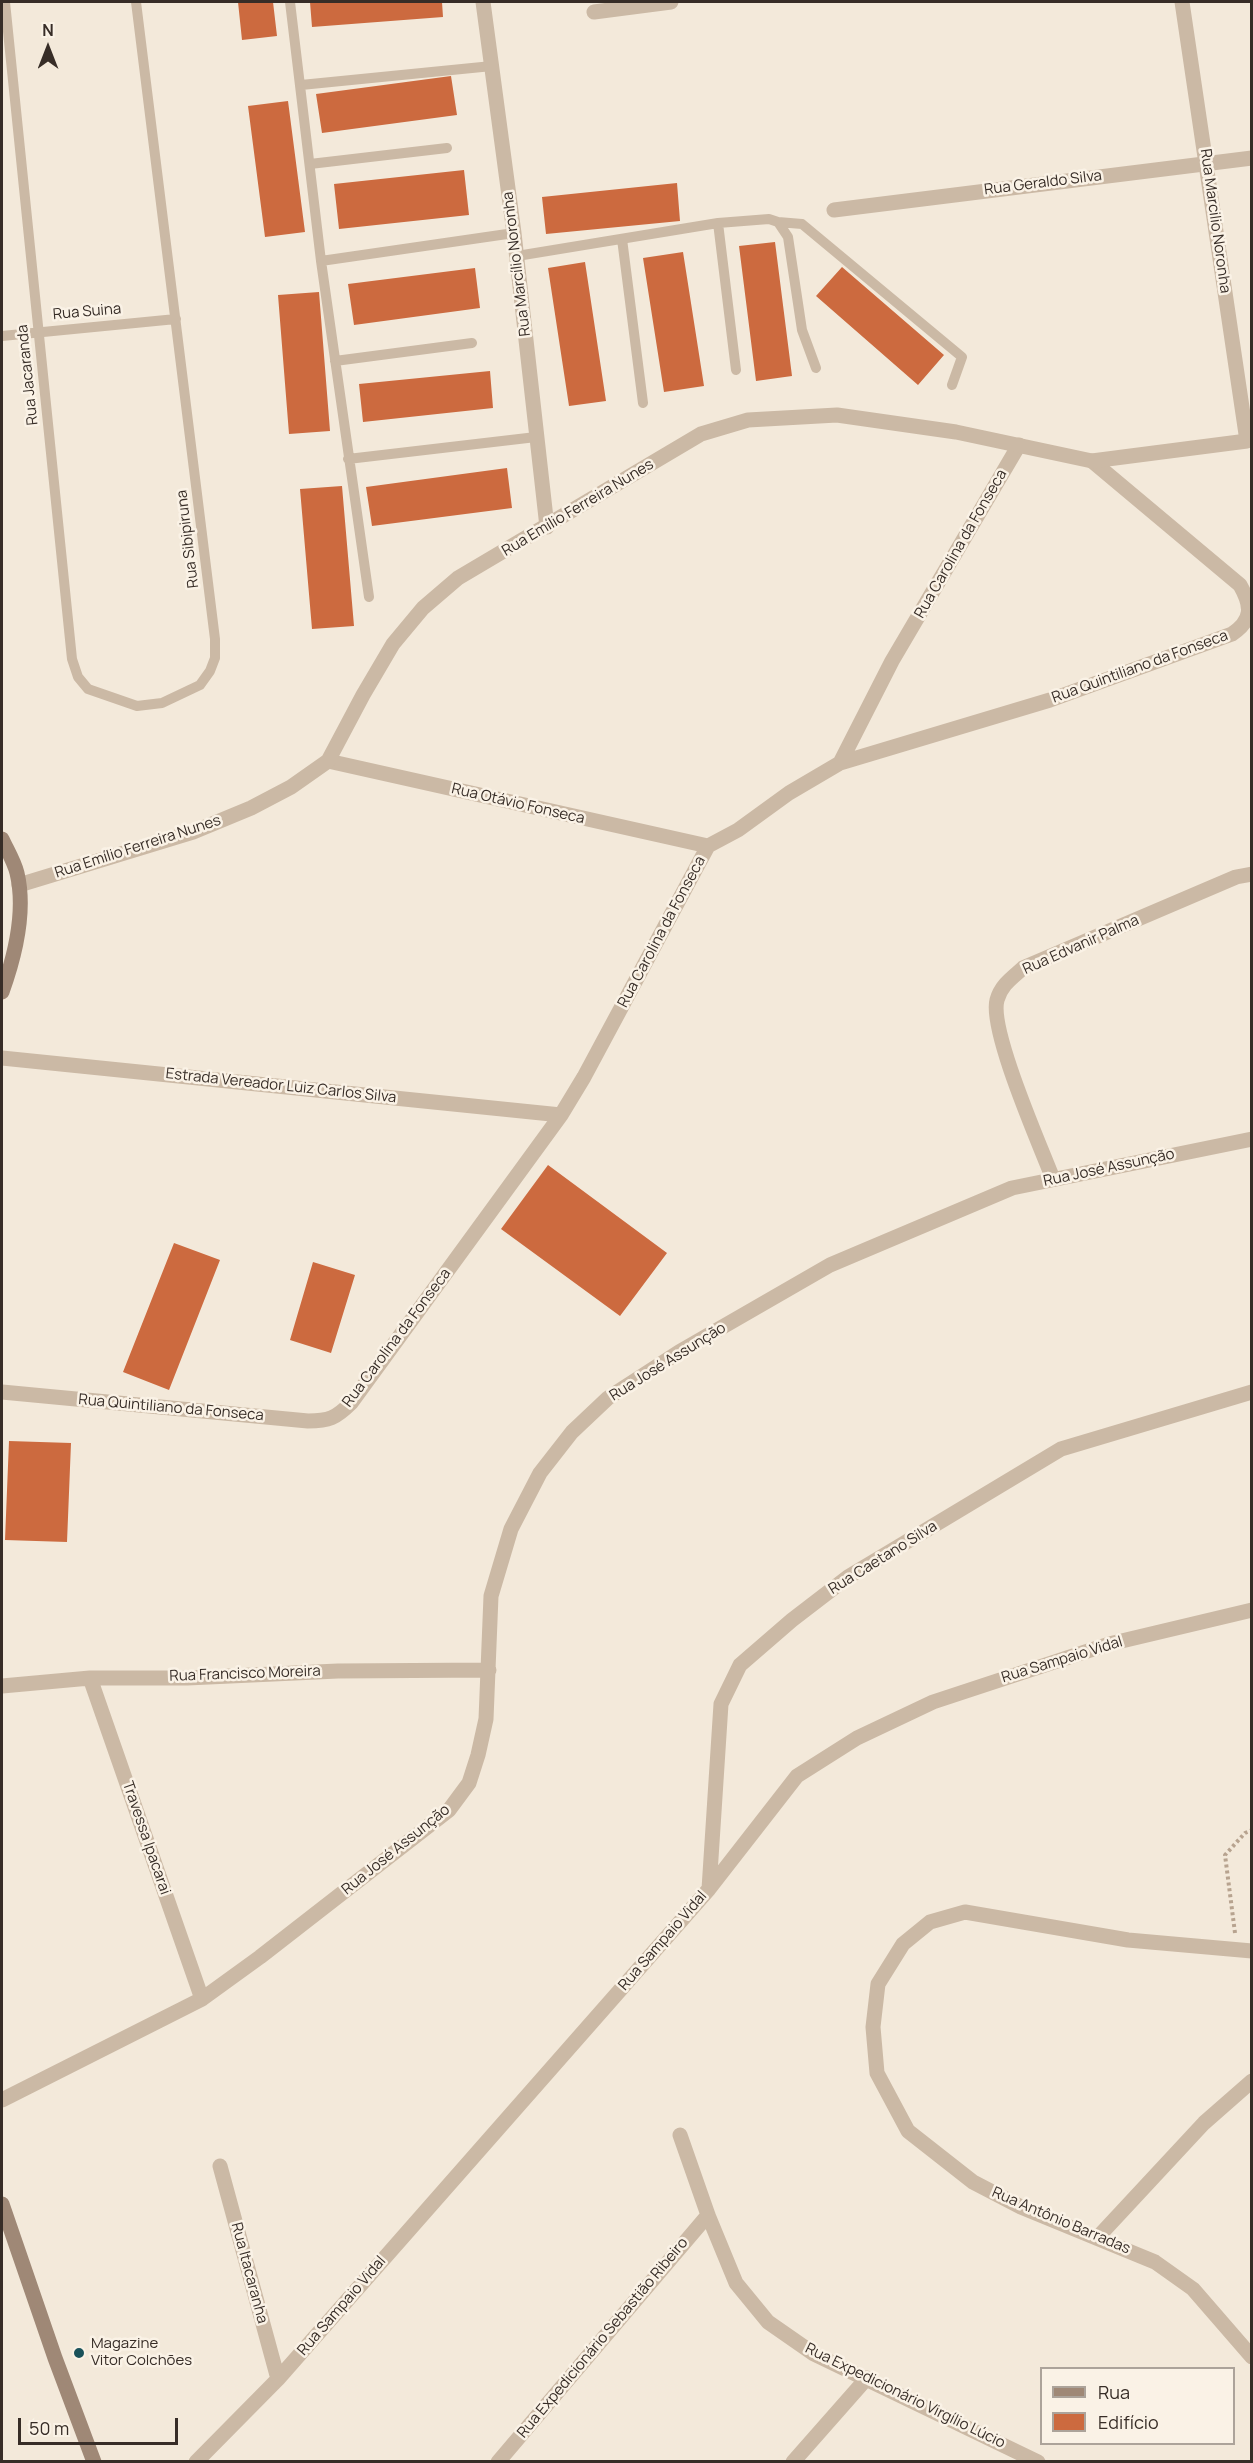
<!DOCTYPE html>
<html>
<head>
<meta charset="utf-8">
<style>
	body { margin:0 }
	#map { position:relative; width:1253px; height:2463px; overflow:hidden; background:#f3e9da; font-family:Manrope,sans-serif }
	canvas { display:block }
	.frame { position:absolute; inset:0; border:3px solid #372d27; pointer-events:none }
	.legend { position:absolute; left:1040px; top:2367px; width:195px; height:78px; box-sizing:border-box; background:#faf2e6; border:2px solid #aca39a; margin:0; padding:8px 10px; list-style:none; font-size:18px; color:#372d27 }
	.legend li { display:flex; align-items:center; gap:12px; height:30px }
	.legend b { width:30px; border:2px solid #aca39a }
	.north { position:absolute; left:18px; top:18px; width:60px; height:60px; -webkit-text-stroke:4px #faf2e6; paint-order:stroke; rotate:0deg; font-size:16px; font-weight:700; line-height:24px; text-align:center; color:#372d27 }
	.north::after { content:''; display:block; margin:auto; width:21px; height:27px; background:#372d27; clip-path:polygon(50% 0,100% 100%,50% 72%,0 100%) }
	.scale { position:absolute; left:18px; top:2418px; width:160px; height:27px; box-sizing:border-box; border:3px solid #372d27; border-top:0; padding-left:8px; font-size:18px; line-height:21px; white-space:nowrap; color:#372d27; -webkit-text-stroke:4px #faf2e6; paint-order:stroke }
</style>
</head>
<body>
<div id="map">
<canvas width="1253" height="2463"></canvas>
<div class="frame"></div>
<ul class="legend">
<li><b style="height:8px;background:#9f8876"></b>Rua</li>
<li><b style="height:16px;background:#cc6a3f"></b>Edifício</li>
</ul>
<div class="north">N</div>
<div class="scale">50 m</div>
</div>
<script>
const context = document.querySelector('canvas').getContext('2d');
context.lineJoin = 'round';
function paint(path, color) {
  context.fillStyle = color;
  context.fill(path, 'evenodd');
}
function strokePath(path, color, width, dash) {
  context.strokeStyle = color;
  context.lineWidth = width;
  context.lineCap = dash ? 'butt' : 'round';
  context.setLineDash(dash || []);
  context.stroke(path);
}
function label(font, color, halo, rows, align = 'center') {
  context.font = font + ' Manrope,sans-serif';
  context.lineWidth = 5;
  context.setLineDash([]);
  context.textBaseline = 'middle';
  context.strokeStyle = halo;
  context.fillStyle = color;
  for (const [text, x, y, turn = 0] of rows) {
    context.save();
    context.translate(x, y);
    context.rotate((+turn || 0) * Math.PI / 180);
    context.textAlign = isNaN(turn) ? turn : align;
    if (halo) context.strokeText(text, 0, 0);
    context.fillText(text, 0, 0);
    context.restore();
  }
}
const building = new Path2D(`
	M238,2h35l4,34 -35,4z
	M310,2h132l1,15 -131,10z
	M451,76l6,39 -135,18 -6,-39z
	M288,101l17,131 -40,5 -17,-131z
	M464,170l5,45 -130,14 -5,-45z
	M677,183l3,38 -134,13 -4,-37z
	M775,242l17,134 -36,5 -17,-135z
	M683,252l21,134 -40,6 -21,-134z
	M585,262l21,139 -37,5 -21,-138z
	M842,267l102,88 -26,30 -102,-89z
	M475,268l5,40 -126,17 -6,-41z
	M319,292l11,139 -41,3 -11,-139z
	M490,371l3,37 -130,14 -4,-38z
	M507,468l5,40 -140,18 -6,-39z
	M342,486l12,140 -42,3 -12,-140z
	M548,1165l119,88 -47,63 -119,-87z
	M174,1243l46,17 -51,130 -46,-18z
	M313,1262l42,13 -24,78 -41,-13z
	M9,1441l62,2 -4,99 -62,-2z`);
const path = new Path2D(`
	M1235,1933l-10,-78 20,-22 7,-3`);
const service = new Path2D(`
	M5,2l67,657 6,18 10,12 49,17 25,-3 38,-18 10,-14 5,-13v-19l-79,-637
	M290,2l31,259 48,336
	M301,85l191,-19
	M310,164l137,-16
	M778,222l24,2 160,133 -10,28
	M718,223l18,147
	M622,239l21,164
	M517,256l201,-33 51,-4 9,3 10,15 14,93 14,38
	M321,261l193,-28
	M2,336l174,-17
	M335,361l137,-18
	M348,459l188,-22`);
const minor = new Path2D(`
	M483,2l31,231 33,294
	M594,12l77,-10
	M834,210l418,-52
	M328,761l380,85
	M840,763l210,-63 182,-66c21,-14 20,-28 8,-49l-148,-124
	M2,1058l559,57
	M1053,1179c-13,-34 -64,-149 -56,-179 4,-15 15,-22 26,-32l213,-91 16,-3
	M2,1392l306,29c21,0 28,-3 43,-18l210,-288 23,-38 124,-231 30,-16 51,-37 51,-30 52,-102 127,-216
	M90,1678l112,321
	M2,1686l88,-8h97l151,-7 151,-1
	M709,1889l12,-185 19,-39 52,-45 56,-43 213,-128 191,-57
	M1252,1951l-124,-11 -163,-28 -35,10 -27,22 -25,40 -5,43 4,46 31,58 65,51 48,25 134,55 38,27 59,68
	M2,2100l200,-101 58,-42 189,-147 20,-27 9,-28 8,-36 5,-123 20,-67 29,-56 32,-41 36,-34 71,-46 151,-87 182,-77 240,-49
	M680,2135l28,80 28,68 32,39 46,32 224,108
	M220,2166l58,213
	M1098,2237l106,-114 48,-42
	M196,2462l82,-83 431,-490 88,-113 60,-38 76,-36 176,-58 143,-34
	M498,2462l210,-247
	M793,2462l74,-84`);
const tertiary = new Path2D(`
	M19,885l174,-53 58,-24 40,-21 37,-26 35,-66 30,-51 30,-36 35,-30 243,-144 47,-14 89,-5 119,17 136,29 155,-20 -65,-439`);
const secondary = new Path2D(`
	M2,839c5,11 12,22 15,34 9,38 -2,83 -15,119
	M2,2204l53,154 39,104`);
const markers = [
	[79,2353,6,"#1a525a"]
];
const streetNames = [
	["Rua Geraldo Silva",1043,183,-7],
	["Rua Marcilio Noronha",1215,221,82],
	["Rua Marcílio Noronha",517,264,-97],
	["Rua Suina",87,312,-5],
	["Rua Jacaranda",28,375,-96],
	["Rua Emílio Ferreira Nunes",578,508,-31],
	["Rua Sibipiruna",188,539,-97],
	["Rua Carolina da Fonseca",961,544,-60],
	["Rua Quintiliano da Fonseca",1140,667,-20],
	["Rua Otávio Fonseca",518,804,13],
	["Rua Emílio Ferreira Nunes",138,847,-18],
	["Rua Carolina da Fonseca",662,932,-62],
	["Rua Edvanir Palma",1081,945,-24],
	["Estrada Vereador Luiz Carlos Silva",281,1086,6],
	["Rua José Assunção",1109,1168,-12],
	["Rua Carolina da Fonseca",397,1338,-53],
	["Rua José Assunção",668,1362,-32],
	["Rua Quintiliano da Fonseca",171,1408,5],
	["Rua Caetano Silva",883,1558,-32],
	["Rua Sampaio Vidal",1062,1660,-17],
	["Rua Francisco Moreira",245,1674,-2],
	["Travessa Ipacarai",146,1838,71],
	["Rua José Assunção",396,1850,-39],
	["Rua Sampaio Vidal",663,1941,-49],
	["Rua Antônio Barradas",1061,2221,23],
	["Rua Itacaranha",249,2273,75],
	["Rua Sampaio Vidal",342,2306,-49],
	["Rua Expedicionário Sebastião Ribeiro",603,2338,-50],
	["Rua Expedicionário Virgílio Lúcio",905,2396,26]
];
const poiNames = [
	["Magazine",91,2344],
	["Vitor Colchões",91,2361]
];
paint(building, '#cc6a3f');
strokePath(path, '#b7a38f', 4, [3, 3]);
strokePath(service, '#cbb9a5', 10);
strokePath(minor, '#cbb9a5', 15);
strokePath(tertiary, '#cbb9a5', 15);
strokePath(secondary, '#9f8876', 15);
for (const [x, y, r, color] of markers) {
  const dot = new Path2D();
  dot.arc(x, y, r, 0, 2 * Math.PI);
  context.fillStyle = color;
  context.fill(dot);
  strokePath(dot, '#faf2e6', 2);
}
label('15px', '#372d27', '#faf2e6', streetNames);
label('15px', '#372d27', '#faf2e6', poiNames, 'left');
</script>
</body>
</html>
